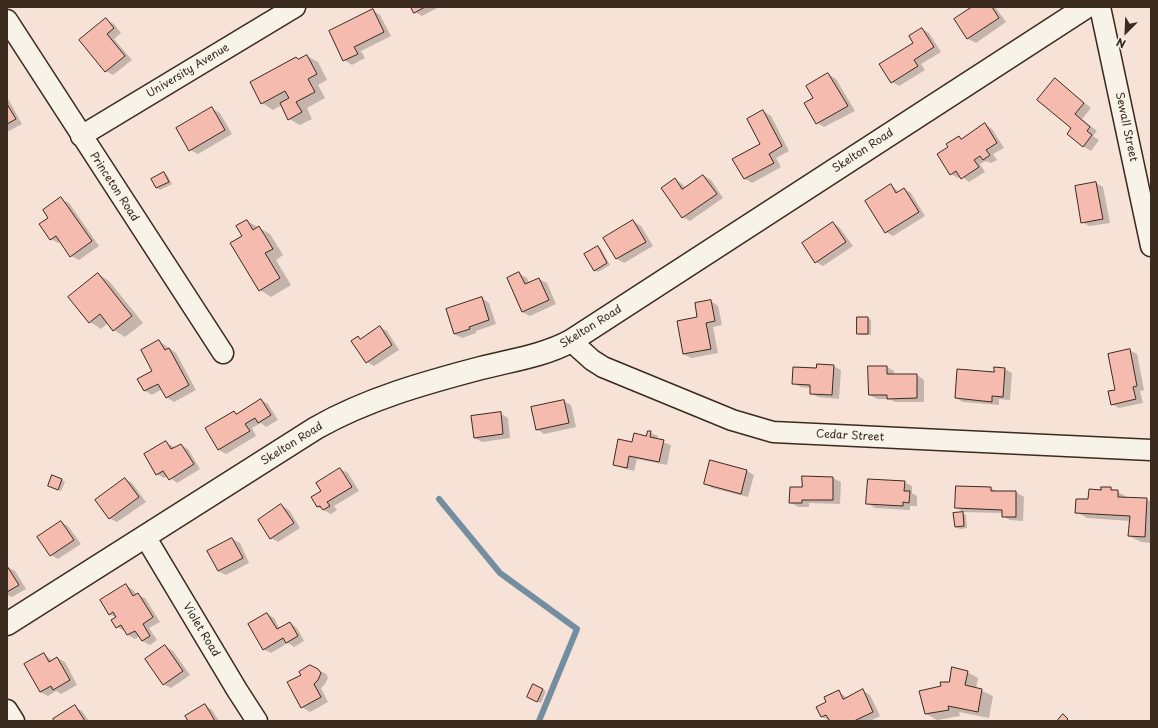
<!DOCTYPE html>
<html>
<head>
<meta charset="utf-8">
<style>
	body { margin:0 }
	#map { position:relative; width:1158px; height:728px; overflow:hidden; background:#f6e2d7; font-family:"Playpen Sans",sans-serif }
	canvas { display:block }
	.frame { position:absolute; inset:0; border:8px solid #3b2a1e; pointer-events:none }
	.north { position:absolute; left:1106px; top:12px; width:40px; height:40px; -webkit-text-stroke:3px #f7f3e8; paint-order:stroke; rotate:204deg; font-size:11px; font-weight:700; line-height:16px; text-align:center; color:#3b2a1e }
	.north::after { content:''; display:block; margin:auto; width:14px; height:18px; background:#3b2a1e; clip-path:polygon(50% 0,100% 100%,50% 72%,0 100%) }
</style>
</head>
<body>
<div id="map">
<canvas width="1158" height="728"></canvas>
<div class="frame"></div>
<div class="north">N</div>
</div>
<script>
const context = document.querySelector('canvas').getContext('2d');
context.lineJoin = 'round';
function paint(path, color) {
  context.fillStyle = color;
  context.fill(path, 'evenodd');
}
function strokePath(path, color, width, dash) {
  context.strokeStyle = color;
  context.lineWidth = width;
  context.lineCap = dash ? 'butt' : 'round';
  context.setLineDash(dash || []);
  context.stroke(path);
}
function label(font, color, halo, rows, align = 'center') {
  context.font = font + ' "Playpen Sans",sans-serif';
  context.lineWidth = 3;
  context.setLineDash([]);
  context.textBaseline = 'middle';
  context.strokeStyle = halo;
  context.fillStyle = color;
  for (const [text, x, y, turn = 0] of rows) {
    context.save();
    context.translate(x, y);
    context.rotate((+turn || 0) * Math.PI / 180);
    context.textAlign = isNaN(turn) ? turn : align;
    if (halo) context.strokeText(text, 0, 0);
    context.fillText(text, 0, 0);
    context.restore();
  }
}
const shadow = new Path2D(`
	M412,7h27l-17,9 -7,-4z
	M974,7h21l11,15 -30,21 -8,-4 -12,-19z
	M373,10l7,5 11,21 -30,15 4,7 -13,7 -8,-5z
	M106,20l8,4 7,9 -7,6 18,21 -19,15 -7,-4z
	M922,29l7,4 12,19 -20,12 4,6 -26,16 -7,-4z
	M307,56l11,6 9,18 -9,5 7,13 -18,10 5,11 -12,6 -11,-6 -7,-14 -9,5 -11,-7 34,-45 4,2z
	M828,74l8,5 19,32 -31,16 -7,-4 -3,-25z
	M1055,79l36,29 -9,11 15,12 -4,5 6,4 -8,11 -8,-5 -11,-18z
	M7,97l15,27 -15,8z
	M212,109l8,4 12,21 -34,20 -8,-4z
	M763,111l8,5 18,35 -13,7 5,9 -29,16 -8,-5 17,-34z
	M985,124l7,5 12,19 -11,6 4,6 -6,3 -5,-2 -6,3 5,8 -16,10 -8,-6 -3,2 -7,-4 -2,-27 10,-10 3,2z
	M164,173l3,2 5,9 -12,6 -3,-2 -5,-9z
	M704,176l7,4 12,18 -33,23 -7,-4 -8,-38 7,5 4,4z
	M1096,183l7,4 7,36 -21,3 -7,-4z
	M891,185l8,7 5,-3 7,4 14,23 -32,20 -7,-4z
	M61,199l8,4 30,43 -20,14 -8,-4 -10,-15 -3,2 -7,-4 -2,-21z
	M247,221l23,13 13,21 -7,5 15,25 -20,12 -11,-7 -16,-53z
	M633,221l8,5 12,20 -29,17 -7,-4z
	M833,223l7,5 13,18 -30,20 -7,-4z
	M598,247l3,2 9,16 -12,7 -4,-2z
	M98,274l11,7 34,42 -18,14 -11,-7 -6,-7 -7,6 -11,-7z
	M519,274l8,4 2,5 10,-4 8,4 9,21 -26,12 -8,-4z
	M482,298l7,5 7,21 -20,7v2l-14,5 -8,-4z
	M711,301l7,5 4,19 -9,2 5,26 -27,5 -8,-4 16,-36z
	M868,318l3,2v15h-10l-3,-2z
	M380,327l7,4 12,19 -25,16 -7,-4 -9,-25 3,2z
	M159,341l17,12 20,37 -22,12 -8,-5 -4,-8 -10,6 -8,-5 9,-18z
	M1129,350l8,4 7,36 -4,1 3,12 -24,5 -7,-4z
	M833,366l8,4 -2,29 -21,-2 -7,-4v-5l-10,-1 -8,-4 24,-14z
	M887,367l7,4v4h23l7,5v22h-29l-5,-3h-13l-7,-4z
	M995,368l10,1 7,4 -2,27 -11,-1v6l-36,-3 -7,-4 39,-25z
	M261,400l7,4 10,16 -12,7 -5,-4 -9,5 4,8 -30,18 -7,-4 -13,-21 28,-17 4,2z
	M563,401l8,4 5,22 -32,7 -7,-5z
	M500,413l8,5 2,20 -28,4 -7,-4z
	M648,432l10,4 -1,4 14,5 -4,20 -30,-6 -3,12 -12,-3 -8,-4 19,-21 14,-6z
	M166,442l9,6 6,-3 7,4 12,20 -23,14 -9,-7 -4,2 -7,-4z
	M340,469l8,4 11,18 -25,15 3,4 -6,4 -13,-7 5,-15z
	M747,471l7,4 -6,22 -36,-9 -7,-5z
	M803,477l30,1 8,4 -1,22 -31,-1v4h-11l-8,-5 13,-14z
	M125,479l7,4 14,19 -29,20 -8,-4z
	M62,480l3,2 -4,9 -9,-3z
	M904,482l8,4v7l5,3v10h-7v4l-35,-2 -8,-5z
	M991,488l6,4h19l8,5 -1,24 -13,-1 -7,-4v-3l-40,-1 -7,-5z
	M1110,488l19,10 17,1 5,3v41l-10,-1 -12,-6 1,-15 -43,-3 -11,-6 26,-21z
	M281,505l8,5 11,18 -22,14 -7,-4z
	M963,513l3,2 1,13 -7,1 -4,-2z
	M61,522l7,4 13,18 -23,15 -7,-4z
	M232,539l8,4 9,20 -23,12 -8,-4z
	M7,567l8,4 11,18 -14,8 -5,-2z
	M126,585l7,5 4,5 8,3 15,24 -11,6 8,12 -7,5 -8,-4 -2,-5 -5,3 -7,-4 -3,-4 -8,-4v-9l-8,-4z
	M267,614l7,4 6,11 10,-6 7,5 7,13 -10,6 -6,-4 -17,10 -8,-4z
	M165,646l8,5 17,24 -19,13 -8,-4z
	M44,654l9,7 4,-3 8,4 12,23 -16,9 -5,-3 -8,5 -8,-4z
	M318,670l8,4 2,4 -3,6 -4,4 7,14 -18,10 -8,-5 -13,-24z
	M967,672l11,6 -2,10 17,8 -4,22 -30,-6 1,4 -23,4 -11,-6 16,-27z
	M543,690l3,1 -5,12 -9,-4z
	M863,691l7,4 10,21 -10,5h-39l-10,-4 7,-15 11,-10 8,6z
	M205,705l7,5 7,11h-30z
	M75,707l7,4 7,10h-34z`);
const stream = new Path2D(`
	M439,499l61,74 77,56 -38,92`);
const building = new Path2D(`
	M411,7h14l-11,6z
	M972,7h20l7,11 -32,21 -13,-20z
	M373,9l11,23 -30,15 4,7 -15,7 -14,-30z
	M106,18l8,10 -7,6 18,22 -20,16 -26,-32z
	M922,28l12,19 -20,13 4,6 -27,17 -12,-19 34,-21 -4,-7z
	M307,55l10,19 -9,5 7,13 -19,10 6,10 -14,8 -8,-17 9,-5 -4,-7 -24,13 -11,-22 46,-25 2,2z
	M828,73l20,33 -32,18 -12,-21 9,-5 -7,-12z
	M1055,78l29,25 -9,11 15,13 -3,4 5,4 -9,12 -16,-13 4,-6 -34,-28z
	M7,104l9,15 -9,5z
	M212,107l13,23 -36,21 -13,-23z
	M763,110l19,36 -13,8 5,9 -30,16 -12,-20 28,-15 -13,-25z
	M985,123l12,20 -11,7 4,5 -7,5 -3,-4 -6,4 5,7 -18,12 -5,-8 -6,4 -13,-21 11,-7 -2,-3 13,-8 2,3z
	M164,172l5,10 -13,6 -5,-9z
	M703,175l14,19 -35,24 -21,-30 14,-10 7,11z
	M1096,182l7,37 -22,4 -6,-37z
	M891,184l5,9 8,-5 15,24 -34,21 -20,-32z
	M61,197l31,44 -22,16 -14,-21 -6,4 -11,-16 9,-6 -5,-8z
	M247,220l6,10 6,-4 14,23 -8,4 15,25 -21,13 -29,-48 12,-7 -6,-10z
	M633,220l13,22 -30,17 -13,-21z
	M833,222l13,20 -31,21 -13,-20z
	M598,246l9,17 -13,8 -10,-17z
	M519,272l6,12 14,-6 10,22 -27,12 -15,-34z
	M98,273l34,43 -19,15 -13,-17 -11,9 -21,-26z
	M482,297l7,23 -20,7 1,2 -16,5 -8,-25z
	M711,300l4,21 -9,2 5,26 -28,5 -6,-33 20,-4 -2,-14z
	M857,317h11v17h-11z
	M380,326l12,19 -26,18 -15,-22 7,-5 2,3z
	M159,340l6,10 4,-2 20,37 -23,13 -8,-14 -14,7 -7,-12 15,-8 -11,-21z
	M1130,349l7,37 -4,1 3,12 -25,6 -3,-14 7,-1 -7,-36z
	M817,364l17,1 -2,30 -22,-1v-9l-18,-1 1,-17 23,1z
	M868,366h19v8h30v24l-30,1v-4h-18z
	M994,367l11,1 -2,29 -11,-1v6l-37,-4 2,-29 37,3z
	M261,399l10,16 -13,8 -3,-5 -10,6 5,7 -32,19 -13,-22 29,-17 2,3z
	M564,400l5,23 -33,7 -5,-23z
	M501,412l2,22 -29,4 -3,-22z
	M648,431h3l-1,6 14,3 -5,22 -30,-6 -2,12 -14,-3 5,-26 14,3 2,-9 12,3z
	M166,441l5,8 10,-5 13,20 -25,16 -6,-9 -7,4 -12,-21z
	M710,460l37,10 -6,24 -37,-10z
	M340,468l12,19 -25,15 3,4 -7,4 -3,-4 -3,1 -6,-10 10,-6 -5,-8z
	M52,475l10,4 -4,11 -10,-4z
	M802,476l31,1v23h-31v3h-13l1,-16h12z
	M125,478l14,19 -30,22 -14,-19z
	M868,479l37,2 -1,10h6l-1,12 -6,-1v4l-37,-2z
	M956,486l35,1v4h25v26h-14v-7l-47,-2z
	M1101,487h10v3h7v7l29,1 -2,39 -17,-1 2,-20 -55,-3 1,-14h12l1,-10 12,1z
	M281,504l13,19 -24,16 -12,-19z
	M963,512l1,14 -9,1 -2,-14z
	M61,521l13,19 -24,16 -13,-19z
	M232,538l11,20 -25,13 -11,-20z
	M7,566l12,19 -12,7z
	M126,584l7,12 5,-3 15,24 -10,7 7,12 -8,5 -7,-10 -8,4 -6,-10 -5,3 -5,-8 5,-3 -3,-5 -4,3 -9,-15z
	M267,613l10,16 13,-7 8,14 -12,7 -3,-5 -20,12 -15,-26z
	M165,645l18,26 -20,14 -18,-26z
	M44,653l5,9 8,-5 13,23 -17,10 -2,-4 -11,6 -16,-28z
	M310,665l8,4 3,4 -3,7 -4,4 7,13 -20,11 -14,-26 14,-7 -2,-3z
	M952,667l16,4 -3,14 17,4 -4,23 -30,-6 1,4 -24,4 -6,-23 22,-5 -1,-4h9z
	M533,684l10,5 -6,13 -10,-5z
	M863,689l10,23 -19,9h-24l-4,-6 -5,2 -5,-10 10,-5 -2,-5 15,-7 4,9z
	M205,704l10,17h-27l-3,-5z
	M75,705l10,16h-31l-1,-2z
	M1063,714l5,5 -2,2h-9z`);
const minor = new Path2D(`
	M1100,7l51,239
	M7,20l216,333
	M81,136l214,-129
	M571,341l21,19 11,7 129,53 41,12 378,18
	M146,538l91,152 20,31
	M7,710l7,11`);
const tertiary = new Path2D(`
	M7,624l309,-196c51,-29 108,-45 165,-60 31,-8 62,-12 90,-27l515,-334`);
const streetNames = [
	["University Avenue",188,71,-31],
	["Sewall Street",1126,127,78],
	["Skelton Road",863,151,-33],
	["Princeton Road",114,187,57],
	["Skelton Road",591,327,-32],
	["Cedar Street",850,436,3],
	["Skelton Road",292,444,-32],
	["Violet Road",201,630,59]
];
paint(shadow, '#0003');
strokePath(stream, '#738ea1', 6);
paint(building, '#f5bbae');
strokePath(building, '#3b2a1e', 1);
strokePath(minor, '#3b2a1e', 23);
strokePath(tertiary, '#3b2a1e', 25);
strokePath(minor, '#f7f3e8', 20);
strokePath(tertiary, '#f7f3e8', 22);
label('11px', '#3b2a1e', '#f7f3e8', streetNames);
</script>
</body>
</html>
